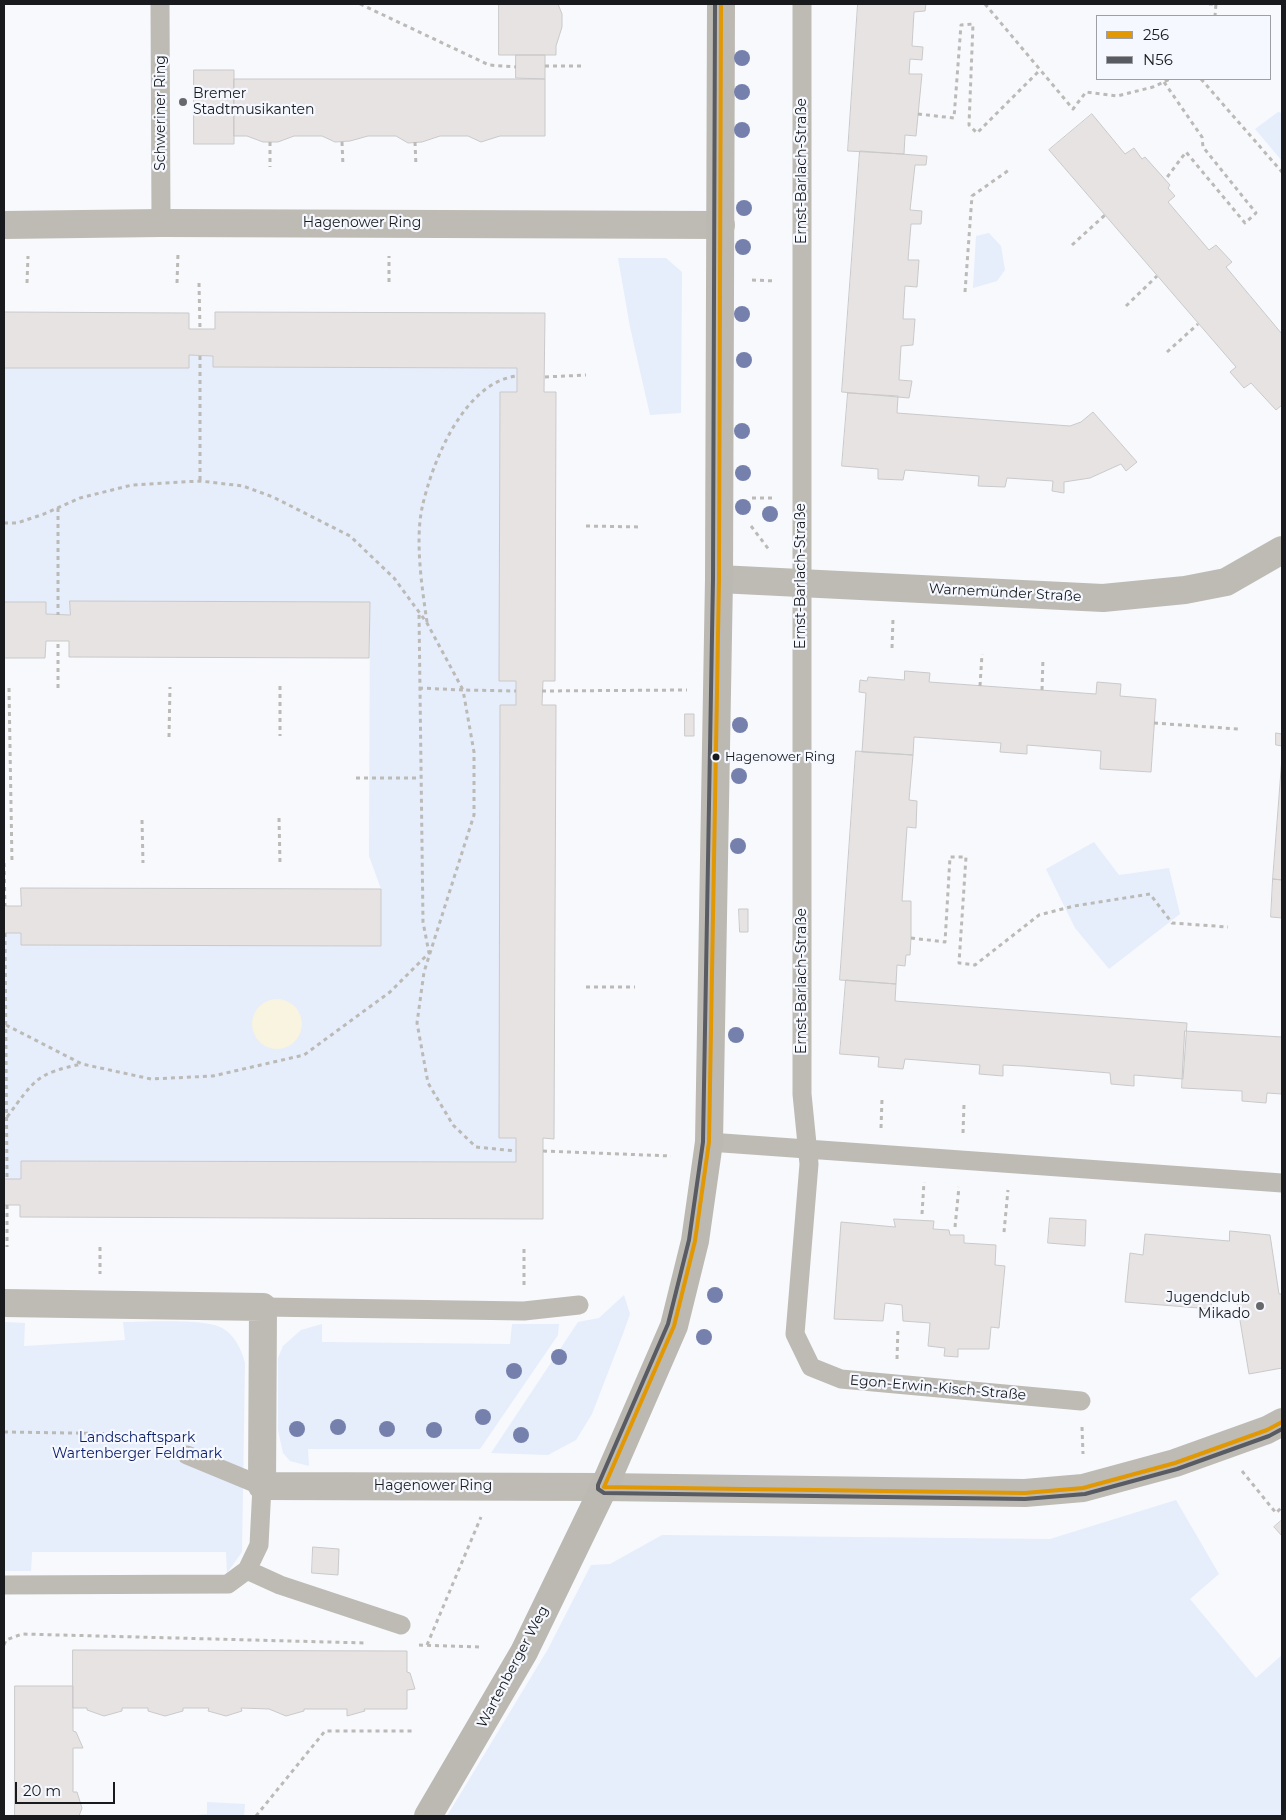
<!DOCTYPE html>
<html>
<head>
<meta charset="utf-8">
<style>
	body { margin:0 }
	#map { position:relative; width:1286px; height:1820px; overflow:hidden; background:#f7f9fd; font-family:Montserrat,sans-serif }
	canvas { display:block }
	.frame { position:absolute; inset:0; border:5px solid #181a1d; pointer-events:none }
	.legend { position:absolute; left:1096px; top:15px; width:175px; height:65px; box-sizing:border-box; background:#f5f8ff; border:1px solid #9d9fa5; margin:0; padding:6px 9px; list-style:none; font-size:15px; color:#181a1d }
	.legend li { display:flex; align-items:center; gap:10px; height:25px }
	.legend b { width:25px; border:1px solid #9d9fa5 }
	.scale { position:absolute; left:15px; top:1782px; width:100px; height:22px; box-sizing:border-box; border:2px solid #181a1d; border-top:0; padding-left:6px; font-size:15px; line-height:18px; white-space:nowrap; color:#181a1d; -webkit-text-stroke:4px #f5f8ff; paint-order:stroke }
</style>
</head>
<body>
<div id="map">
<canvas width="1286" height="1820"></canvas>
<div class="frame"></div>
<ul class="legend">
<li><b style="height:6px;background:#e19803"></b>256</li>
<li><b style="height:6px;background:#595b62"></b>N56</li>
</ul>
<div class="scale">20 m</div>
</div>
<script>
const context = document.querySelector('canvas').getContext('2d');
context.lineJoin = 'round';
function paint(path, color) {
  context.fillStyle = color;
  context.fill(path, 'evenodd');
}
function strokePath(path, color, width, dash) {
  context.strokeStyle = color;
  context.lineWidth = width;
  context.lineCap = dash ? 'butt' : 'round';
  context.setLineDash(dash || []);
  context.stroke(path);
}
function label(font, color, halo, rows, align = 'center') {
  context.font = font + ' Montserrat,sans-serif';
  context.lineWidth = 4.5;
  context.setLineDash([]);
  context.textBaseline = 'middle';
  context.strokeStyle = halo;
  context.fillStyle = color;
  for (const [text, x, y, turn = 0] of rows) {
    context.save();
    context.translate(x, y);
    context.rotate((+turn || 0) * Math.PI / 180);
    context.textAlign = isNaN(turn) ? turn : align;
    if (halo) context.strokeText(text, 0, 0);
    context.fillText(text, 0, 0);
    context.restore();
  }
}
const green = new Path2D(`
	M1278,112l4,1v48l-27,-32z
	M989,233l12,13 4,24 -8,11 -24,7 3,-52z
	M618,258h48l16,14 -1,141 -31,2 -20,-88z
	M189,355l24,1 1,11 303,1v24h-17l-1,289h17v24h-16l-1,432 17,1v24l-495,-1v18h-17v-246h17v12l360,1v-57l-12,-33 1,-254 -312,13 -12,-1v-12h-42v-234h185z
	M1094,842l25,33 50,-7 11,46 -71,55 -34,-41 -29,-59z
	M624,1295l6,19 -6,17 -32,83 -16,26 -28,15 -57,-2 87,-131 21,-4z
	M4,1322l21,1 -1,23 101,-6 -2,-18c22,0 82,-4 99,6 12,6 20,22 23,35l-3,189 -15,21 -1,-21h-194l-1,19h-27z
	M322,1324v18l188,2 2,-20h47l-1,11 -78,114h-172l1,17 -19,-5 -7,-8 -5,-23v-72l5,-12 18,-16z
	M1176,1500l43,74 -29,25 66,79 26,-23v161h-835l101,-167 43,-84 19,-1 52,-29 388,4z
	M207,1802l38,2 -1,12h-59l22,-2z`);
const sand = new Path2D(`
	M252 1024a25 25 0 1 1 50 0a25 25 0 1 1-50 0Z`);
const building = new Path2D(`
	M499,4h59l4,10v13l-6,19v9h-57z
	M858,4h68l-1,7 -11,1 -2,34 11,1 -1,13 -12,-1 -1,15h13l-6,62 -11,-1 -1,19 -56,-3z
	M516,55h29v24l-29,-1z
	M194,70h40v74h-40z
	M234,79h311v57h-45l-19,6 -13,-6h-28l-18,6 -14,1 -12,-7h-28l-18,5 -15,1 -13,-6h-28l-16,6h-15l-16,-6h-13z
	M1092,114l33,40 9,-6 8,11 3,-2 25,28 -2,3 7,8 -7,6 41,48 7,-5 16,17 -6,5 56,67v71l-6,5 -25,-27 -7,5 -14,-16 6,-5 -187,-217z
	M860,151l67,5 -1,9h-11l-5,45 12,1 -1,13h-10l-3,36h11l-2,27 -12,-1 -2,33h12l-2,26 -12,1 -2,34 13,1 -3,17 -67,-6z
	M4,312l185,1v16h26v-17l330,1 -1,79h12l-1,289h-12l-1,24h14l-2,434 -11,-1v81l-523,-2v-12h-16v-26h17v-18l495,1v-24h-17l1,-433h16v-24h-17l1,-289h17v-24l-304,-1v-11l-24,-1v13h-185z
	M848,393l50,3 -1,17 173,13 11,-4 12,-10 44,50 -11,9 -5,-7 -31,14 -26,4v11l-12,-2 1,-10 -46,-3 -2,9 -27,-1 1,-10 -74,-6 -2,10 -25,-1v-10l-36,-3z
	M70,601l300,1 -1,56 -300,-1v-16h-23l-1,17h-41v-56h42v12l24,1z
	M905,671l25,2 -1,9 167,12 1,-12 24,2 -1,12 36,3 -5,73 -51,-3 1,-18 -74,-6v9l-27,-2 1,-9 -87,-6 -1,18 -51,-3 4,-59 -7,-1 1,-12 7,1 1,-4 36,3z
	M685,714h9v22h-9z
	M1276,733l6,1v12l-6,-1z
	M856,751l57,4 -4,45 8,1 -1,27 -9,-1 -5,74h9v37l-1,17h-4l-1,11 -8,-1 -1,19 -56,-4z
	M1282,758v122l-9,-1z
	M1273,879l9,1v38l-11,-1z
	M21,888l360,1v57l-360,-1v-12h-17v-27h17z
	M739,909h9v23h-8z
	M846,980l50,4 -1,17 292,22 -4,56 -49,-4v11l-23,-2 -1,-11 -87,-7 -20,-1v11l-24,-2 1,-9 -75,-6 -2,10 -25,-2 1,-10 -39,-3z
	M1185,1031l97,6v57l-15,-1 -1,10 -24,-2v-10l-60,-3z
	M1050,1218l36,2 -1,26 -37,-3z
	M894,1219l40,2 -1,8 16,1 1,5h14v8l32,2 -1,20 10,1 -6,62 -8,-1 -2,22h-31v8l-14,-1 1,-8 -17,-2 2,-23 -27,-2 -1,-16 -17,-2 -2,18 -49,-2 7,-97 54,5z
	M1230,1231l40,4 9,59h3v74l-33,6 -13,-77 -24,-1 -1,13 -86,-7 5,-49 13,2 2,-21 84,7z
	M1282,1520v16l-8,-9z
	M313,1547l26,2 -1,26 -26,-2z
	M73,1650l334,1v21l3,1 5,16 -8,1v19h-43l1,2 -18,5v-7h-43v2l-18,5 -17,-7 -28,-1 1,3 -16,5 -18,-5 1,-3h-26v3l-18,5 -17,-5v-3h-26v3l-18,5 -17,-6v-2h-14z
	M15,1686h58v45l3,1 7,16h-10v44h4l5,16 -3,8h-64z`);
const path = new Path2D(`
	M360,4l129,61 27,2
	M985,4l88,105 13,-17 31,4 36,-9 17,-8
	M1209,4h7l-1,12
	M545,66h37
	M1201,79l81,93
	M1164,82l38,55 1,10 53,66 -11,10 -59,-71 -21,28
	M918,114l36,4 7,-93 12,-1 -4,101 8,8 63,-63
	M270,142v25
	M342,142l1,24
	M415,142l1,24
	M1072,245l33,-30
	M752,280l24,1
	M389,282v-26
	M27,283l1,-27
	M177,283l1,-30
	M199,283l1,46
	M965,292l7,-96 37,-26
	M1126,306l31,-30
	M1167,352l31,-28
	M200,356v125
	M545,377l41,-2
	M752,498h23
	M58,508v107
	M4,523h13l27,-9 36,-16 52,-13 68,-4 43,5 30,11 77,39 44,42 33,45 36,67 53,1
	M586,526l55,1
	M751,526l19,25
	M427,622c-5,-34 -12,-80 -5,-114 10,-46 42,-126 95,-132
	M892,648l1,-29
	M280,686v50
	M980,686l2,-32
	M9,688l3,175
	M58,688v-47
	M419,688l44,2 11,62v63l-50,157 -7,51 11,60 25,42 23,22 40,4
	M1042,690l1,-32
	M542,691l145,-1
	M1154,723l84,6
	M169,737l1,-50
	M356,778h64
	M279,818l1,45
	M142,820l1,43
	M4,863l1,43
	M5,933l2,246
	M911,938l34,4 5,-85h16l-7,106 16,2 64,-50 35,-9 76,-12 22,29 56,4
	M586,987h49
	M6,1025l76,39 69,15 62,-3 91,-21 86,-63 39,-39 -6,-31 -4,-310
	M7,1117c27,-36 29,-44 75,-53
	M881,1128l1,-29
	M963,1133l1,-29
	M543,1151l128,5
	M7,1205v42
	M922,1214l2,-32
	M955,1227l4,-40
	M1004,1232l4,-42
	M100,1247v27
	M524,1285v-37
	M897,1359l1,-32
	M1082,1427l1,27
	M4,1432l131,2 28,11
	M1242,1471l34,42 6,-6
	M4,1645l2,-5 16,-6 344,9
	M419,1645l61,2
	M427,1645l54,-128
	M256,1816l69,-85h89`);
const service = new Path2D(`
	M160,4l1,219
	M802,4v1090l7,70 -14,170 16,33 30,12 240,22
	M709,1142l573,41
	M263,1307l261,4 55,-6
	M247,1570l33,15 121,40
	M4,1585l224,-1 19,-14 12,-25 3,-59 -75,-31`);
const minor = new Path2D(`
	M4,225l157,-2 560,2
	M719,579l384,19 82,-8 41,-8 56,-32
	M4,1303l259,4 -1,179 342,1`);
const tertiary = new Path2D(`
	M604,1487l421,6 58,-5 92,-25 92,-33 15,-8`);
const secondary = new Path2D(`
	M428,1816l96,-164 80,-165 70,-161 21,-85 14,-99 10,-563 2,-575`);
const bus1 = new Path2D(`
	M604,1487l70,-161 21,-85 14,-99 10,-563 2,-575
	M604,1487l421,6 58,-5 92,-25 92,-33 15,-8`);
const bus2 = new Path2D(`
	M715,4l-2,575 -10,563 -14,98 -21,84 -70,161v4l6,4 421,6 60,-5 92,-25 92,-33 13,-7`);
const trees = [
	[742,58],
	[742,92],
	[742,130],
	[744,208],
	[743,247],
	[742,314],
	[744,360],
	[742,431],
	[743,473],
	[743,507],
	[770,514],
	[740,725],
	[739,776],
	[738,846],
	[736,1035],
	[715,1295],
	[704,1337],
	[559,1357],
	[514,1371],
	[483,1417],
	[338,1427],
	[297,1429],
	[387,1429],
	[434,1430],
	[521,1435]
];
const markers = [
	[183,102,5,"#66686b"],
	[716,757,4.5,"#181a1d"],
	[1260,1306,5,"#66686b"]
];
const busNames = [
	["Hagenower Ring",725,757]
];
const poiNames = [
	["Bremer",193,94],
	["Stadtmusikanten",193,110],
	["Jugendclub",1250,1298,"right"],
	["Mikado",1250,1314,"right"]
];
const streetNames = [
	["Schweriner Ring",161,113,-90],
	["Ernst-Barlach-Straße",802,171,-90],
	["Hagenower Ring",362,223],
	["Ernst-Barlach-Straße",801,576,-90],
	["Warnemünder Straße",1005,593,3],
	["Ernst-Barlach-Straße",802,981,-90],
	["Egon-Erwin-Kisch-Straße",938,1388,5],
	["Hagenower Ring",433,1486],
	["Wartenberger Weg",513,1667,-62]
];
const parkNames = [
	["Landschaftspark",137,1438],
	["Wartenberger Feldmark",137,1454]
];
paint(green, '#e6edfb');
paint(sand, '#f8f4e0');
paint(building, '#e7e3e2');
strokePath(building, '#cac9ca', 1);
strokePath(path, '#bcbab7', 3, [4, 4]);
strokePath(service, '#bebbb4', 19);
strokePath(minor, '#bebbb4', 28);
strokePath(tertiary, '#bebbb4', 28);
strokePath(secondary, '#bcb9b3', 28);
strokePath(bus1, '#e19803', 4);
strokePath(bus2, '#595b62', 4);
context.fillStyle = '#7581ac';
for (const [x, y] of trees) {
  context.beginPath();
  context.arc(x, y, 8, 0, 2 * Math.PI);
  context.fill();
}
for (const [x, y, r, color] of markers) {
  const dot = new Path2D();
  dot.arc(x, y, r, 0, 2 * Math.PI);
  context.fillStyle = color;
  context.fill(dot);
  strokePath(dot, '#f5f8ff', 2);
}
label('13px', '#181a1d', '#f5f8ff', busNames, 'left');
label('14px', '#181a1d', '#f5f8ff', poiNames, 'left');
label('14px', '#181a1d', '#f5f8ff', streetNames);
label('14px', '#0a1e69', '#f5f8ff', parkNames);
</script>
</body>
</html>
